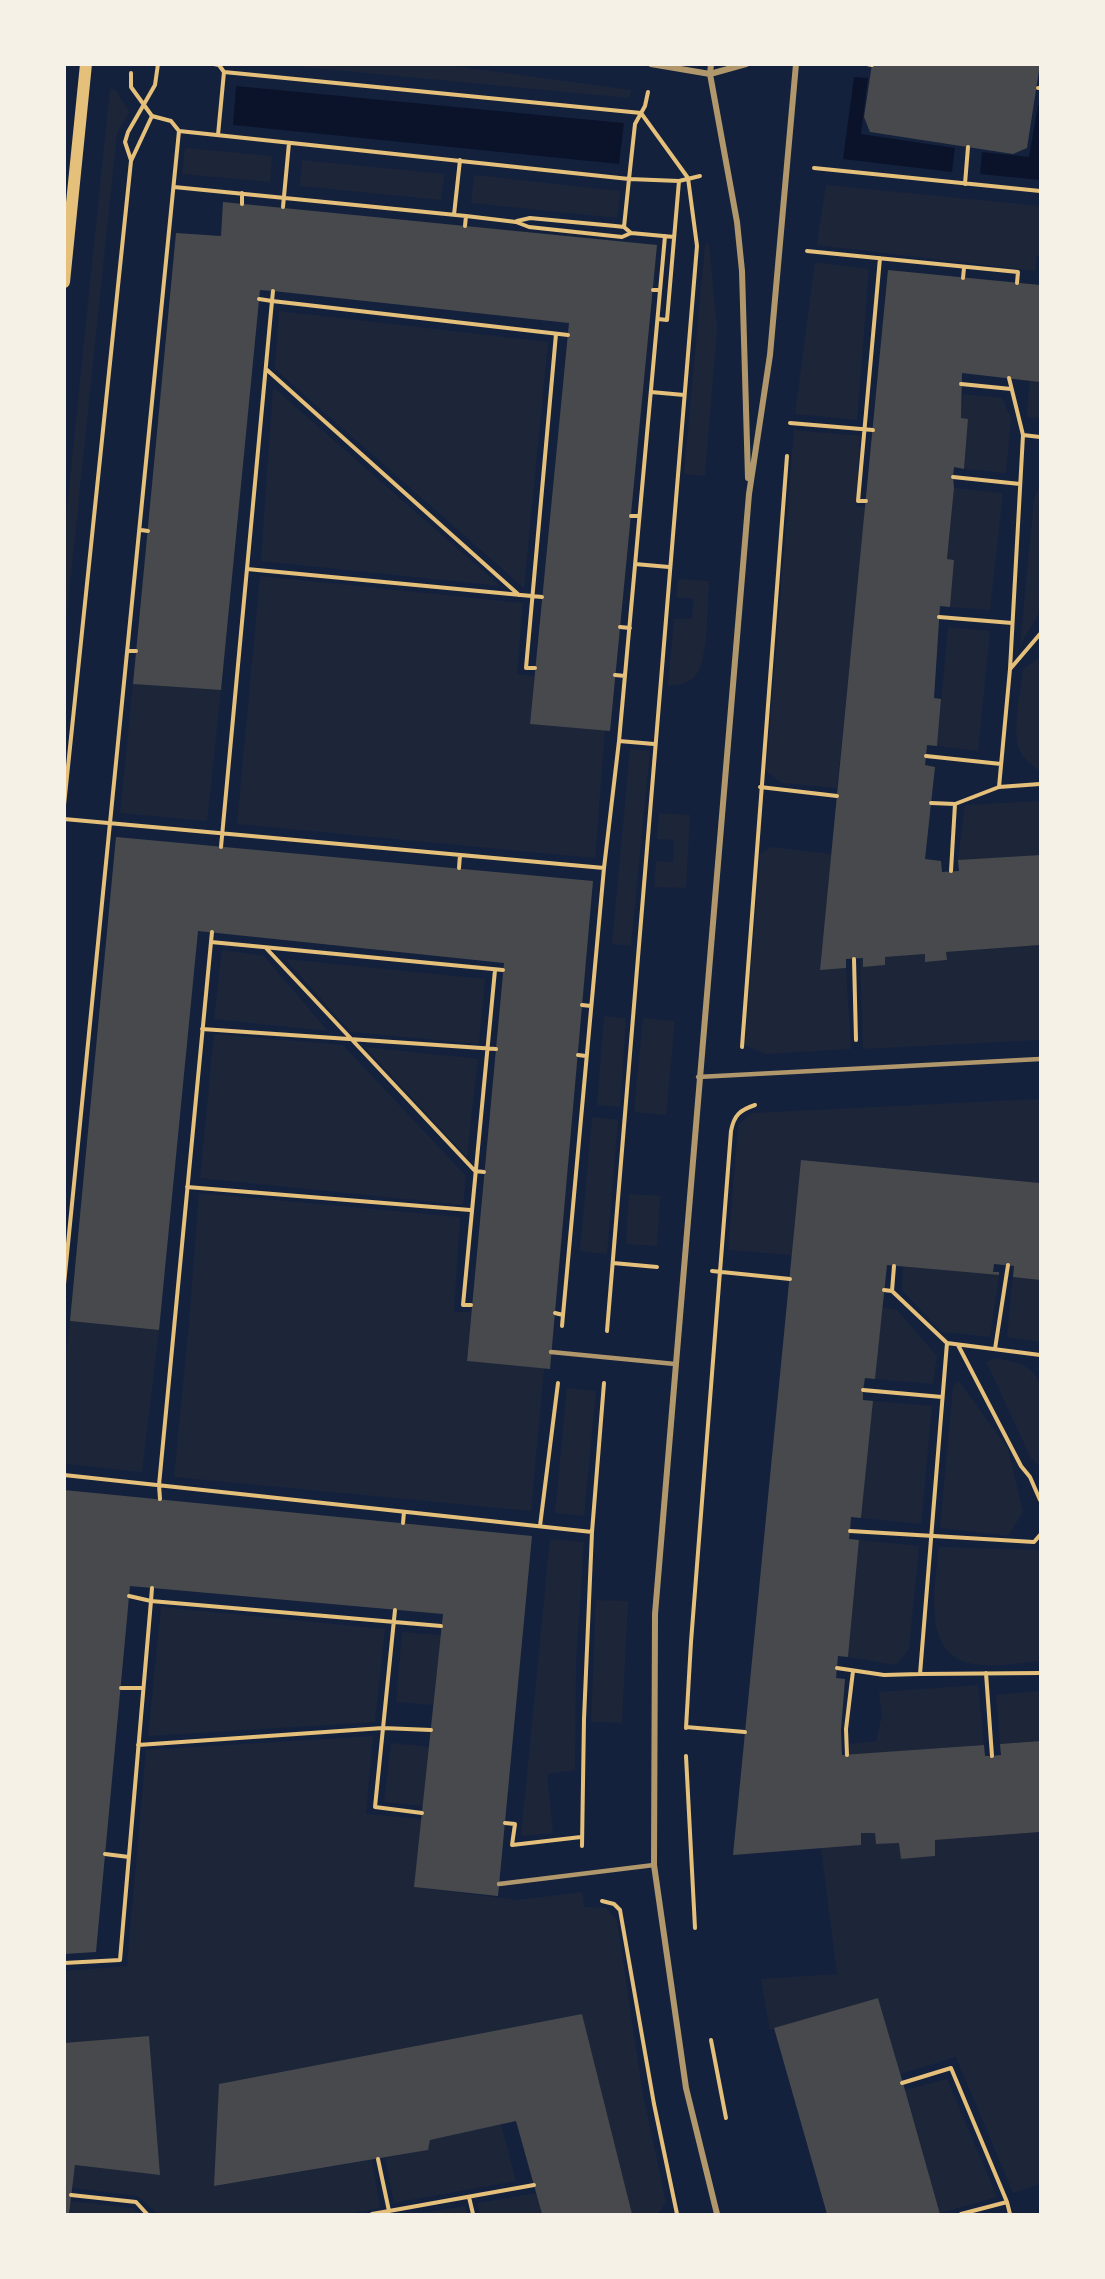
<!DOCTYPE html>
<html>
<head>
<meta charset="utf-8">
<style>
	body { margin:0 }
	#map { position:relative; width:1105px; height:2279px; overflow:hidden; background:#14213d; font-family:Mulish,sans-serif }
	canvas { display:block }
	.frame { position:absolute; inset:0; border:66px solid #f6f1e7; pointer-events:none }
</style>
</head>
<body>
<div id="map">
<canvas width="1105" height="2279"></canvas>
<div class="frame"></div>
</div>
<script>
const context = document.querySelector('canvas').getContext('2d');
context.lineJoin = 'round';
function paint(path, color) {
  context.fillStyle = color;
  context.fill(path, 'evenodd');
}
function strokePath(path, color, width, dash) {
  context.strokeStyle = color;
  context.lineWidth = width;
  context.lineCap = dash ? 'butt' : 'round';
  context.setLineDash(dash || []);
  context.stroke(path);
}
const green = new Path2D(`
	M283,65h164l184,25 -2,8z
	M110,89l6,1 13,22 -12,21 -52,499v-105z
	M185,148l87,8 -2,26 -88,-8z
	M302,160l142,14 -3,26 -141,-14z
	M474,175l146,16 -3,27 -146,-15z
	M826,185l214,21v50h-3l-2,15 -218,-26z
	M709,244l8,85 -12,147 -21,-2 21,-229z
	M815,262l54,7 -12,151 -62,-6z
	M279,311l269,31 -24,246 -249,-219z
	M1030,380l10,2v36l-13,-1z
	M273,387l227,199 -239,-25z
	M963,394l39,4 9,20 -5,55 -42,-4 4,-50 -7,-1z
	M794,430l66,6 -4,70 10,1 -29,281 -55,-5 -16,-12z
	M1040,484v128l-20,33 14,-145z
	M954,488l49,5 -13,117 -40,-3 4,-47 -7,-1z
	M260,576l263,27 -6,71 17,2 -4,48 75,6 -10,128 -358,-34z
	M678,579l31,2c-2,21 0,81 -14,95 -7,8 -17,9 -27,9l6,-66h18l2,-20 -18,-2z
	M948,627l42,4 -12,120 -41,-5z
	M1040,657v114c-9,-6 -19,-14 -22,-25 -5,-19 3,-57 5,-77z
	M133,684l88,6 -14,131 -87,-8z
	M630,749l20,2 -19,195 -19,-2z
	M1040,801v54l-82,5 7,-55z
	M659,813l31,2 -4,73 -32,-1 2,-26 17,1 1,-22 -17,-1z
	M771,847l61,7 -12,116 26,-2 5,81 -86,5 -20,-9 15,-191z
	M1040,945v95l-177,9 -3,-90 3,-1v8l22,-9 40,-3v8l21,-2v-8z
	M222,950l42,6 64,75 -114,-12z
	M285,959l200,20 -6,65 -128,-12z
	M604,1016l22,2 -6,89 -23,-2z
	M643,1018l32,3 -9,94 -32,-3z
	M214,1034l129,11 123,131 -3,29 -263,-27z
	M365,1047l113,12 -11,98z
	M1040,1099v84l-238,-23 -10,95 -64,-5 10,-125 14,-12z
	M592,1117l26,3 -11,134 -27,-3z
	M199,1193l261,24 -6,95h17l-4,49 77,7 -13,143 -357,-34 14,-143z
	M629,1194l31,2 -3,50 -31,-2z
	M903,1266l96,9 -9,62 -48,-5 -40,-42z
	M1013,1277l27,3v62l-33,-5z
	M882,1307l15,3 40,46 -4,28 -58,-5z
	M70,1321l89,9 -17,142 -77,-8 -1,-89z
	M996,1358c20,4 35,6 44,25v83l-9,-8 -45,-96z
	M959,1381l49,68 15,63 -15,24 -68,-8 12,-132 1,-9z
	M567,1388l29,3 -12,125 -29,-3z
	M873,1401l59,5 -11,118 -60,-6z
	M550,1539l34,3 -8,122 -1,106 -28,4 6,59 -32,3z
	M859,1540l60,6 -10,103 -13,16 -48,-8z
	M939,1547l101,3v111c-19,1 -40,6 -60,4 -61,-5 -45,-77 -41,-118z
	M596,1600l32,1 -6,122 -31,-1z
	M161,1607l224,22 -10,93 -227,14z
	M402,1632l39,3 -8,70 -37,-3z
	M978,1685l6,60 -134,10v-11l26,-3 6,-26 -3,-23z
	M1040,1691v50l-40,3 -4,-49z
	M373,1736l-7,78 56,5 -7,68 102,13 66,-8 1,15 22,1 11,12 25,169 24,113 -8,12h-26l-50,-200 -368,172 158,-26 8,48 -32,6h-190l-20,-18 -66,-8 3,-23 85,9 -11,-138 -84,7v-72l62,-5 19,-216z
	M391,1743l38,4 -6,59 -39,-4z
	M1040,1832v352l-27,9 -57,-136 -56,17 -22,-76 -108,32 -9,-51 76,-5 -16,-126 40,-3v-12h14l1,11 23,-1 2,16 34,-3v-16z
	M947,2079l50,118 -57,16 -35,-123z
	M501,2124l15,57 -122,22 -9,-45 42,-8 3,-10z
	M536,2193l6,21h-62l-2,-11z
	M71,2201l61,7 8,6h-71z
	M465,2206l2,8h-51z`);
const water = new Path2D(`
	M854,77l14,1 -7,56 94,14 -3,24 -109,-13z
	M236,86l388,37 -5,41 -386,-39z
	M1038,105h2v75l-60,-6 2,-22 47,5z`);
const building = new Path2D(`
	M872,64h168l-13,84 -14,6 -143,-22 -6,-15z
	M223,202l434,43 -47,486 -80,-7 39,-401 -296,-32 -13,-1 -39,400 -88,-6 43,-451 45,3z
	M888,270l152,15v97l-78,-9 -1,45 7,1 -4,50 -10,-2 -1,10 1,11 -7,71 7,1 -4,47 -10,-1 -6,92 7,1 -4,47 -10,-1 -2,20 10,2 -10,92 16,2 1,11 17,-1 -1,-11 82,-5v90l-94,7 1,8 -22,2v-8l-40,3v8l-22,2v-9l-17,1v9l-26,2z
	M116,837l477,44 -43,488 -83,-8 37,-398 -306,-32 -39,399 -89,-9z
	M801,1160l239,23v97l-27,-3 1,-11 -20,-2 -1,8h6v3l-112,-10 -12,114 -10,-1 -2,12v10l10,1 -12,117 -10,-1 -1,14 -1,8 10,1 -11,117 -10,-1 -2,22 9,1 -4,51 1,25 142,-10 1,11h7l9,-1 -1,-11 40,-3v91l-105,8v16l-34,3 -2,-16 -23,1 -1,-11h-14v12l-128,10z
	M64,1490l468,46 -34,360 -84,-9 29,-273 -313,-28 -34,366 -32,2z
	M878,1998l27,92 35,124h-113l-53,-186z
	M582,2014l50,200h-90l-26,-93 -86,19 -2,10 -214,36 5,-102z
	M149,2036l11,139 -85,-10 -6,49h-5v-171z`);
const path = new Path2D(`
	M214,64l5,1 5,7 417,41 47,65 9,68 -90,1085
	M867,64l5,1
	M1038,88h2
	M152,116l19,5 8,10 450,48 6,-55 10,-18 3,-14
	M218,135l6,-63
	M131,160l-6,-18 3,-10 27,-47 3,-21
	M814,168l226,23
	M965,184l3,-37
	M174,187l292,29 50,6 13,5 65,7 28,3 9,-4 43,4
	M242,204v-11
	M283,207l6,-64
	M454,215l6,-55
	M517,221l13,-3 85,8 9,1 7,6
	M465,226l1,-10
	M624,227l5,-48 50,2 21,-5
	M807,251l211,21 -1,11
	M963,278l1,-10
	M653,290h7
	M259,299l13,2 1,-10
	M658,319l9,1 12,-139
	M266,369l253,226
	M1009,378l14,57
	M961,384l50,5
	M651,392l33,3
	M790,423l83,7
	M1040,437l-17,-2 -13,234 -11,118 41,-3
	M953,477l67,7
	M866,501h-8l22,-243
	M631,516h8
	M141,530l7,1
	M635,564l34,3
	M247,569l295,28
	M939,617l73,6
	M620,627l10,1
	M128,651h8
	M535,668h-9l30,-334
	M1011,668l29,-34
	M615,675l10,1
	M619,741l46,-505
	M926,756l75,8
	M760,787l77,9
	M931,803l24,1 44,-17
	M64,805l67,-644 21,-45 -21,-29v-14
	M64,819l540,49
	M221,847l51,-546 296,34
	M459,868l1,-13
	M951,871l4,-67
	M211,942l1,-10
	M266,948l209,223 9,1
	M854,959l2,81
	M582,1005l9,1
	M202,1029l294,20
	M742,1047l45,-591
	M578,1055l8,1
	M187,1187l283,23
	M613,1263l44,4
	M894,1266l-2,25 55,52
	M712,1271l78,8
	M64,1284l115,-1153
	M884,1290l8,1
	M471,1305h-8l32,-335
	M555,1313l8,2
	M562,1326l42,-458 15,-127 35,3
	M958,1345l63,121 9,11 10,23
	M995,1349l13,-84
	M1040,1355l-93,-12 -27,331 120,-1
	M863,1390l79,7
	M64,1475l528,57
	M160,1499l-1,-14 52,-543 292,28
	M403,1523l1,-11
	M540,1526l18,-143
	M850,1531l184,11 6,-7
	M129,1596l22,5 1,-13
	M395,1610l-20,197 47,6
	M837,1668l47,7 36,-1
	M986,1673l6,83
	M121,1688h22
	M686,1727l59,5
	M686,1728l5,-86 40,-511c3,-16 9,-21 24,-26
	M138,1745l245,-17 48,2
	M847,1755l-1,-26 7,-58
	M686,1756l9,172
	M505,1823l10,1 -3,21 69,-8
	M582,1846l2,-127 8,-187 12,-149
	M105,1854l24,3
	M602,1901l12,3 6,6 34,194 23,110
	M64,1963l56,-3 31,-359 290,25
	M711,2040l15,78
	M902,2083l49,-15 56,134
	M378,2159l11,52 145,-26
	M71,2195l65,7 11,12
	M469,2197l4,17
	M372,2214l17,-3
	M961,2214l46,-12 3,12`);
const service = new Path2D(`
	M698,1077l342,-18
	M551,1352l124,12
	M499,1884l155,-19`);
const minor = new Path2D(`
	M651,64l59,10 36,-10
	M711,64l-1,10 27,148 5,49 6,207
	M717,2214l-31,-126 -32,-223 1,-251 94,-1120 21,-139 26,-291`);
const secondary = new Path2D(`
	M64,282l22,-218`);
paint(green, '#1d2539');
paint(water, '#0b132b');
paint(building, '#48494c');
strokePath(path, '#e5c07b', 4);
strokePath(service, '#b1986c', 4.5);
strokePath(minor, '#b1986c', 6);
strokePath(secondary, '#e5c07b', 12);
</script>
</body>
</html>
